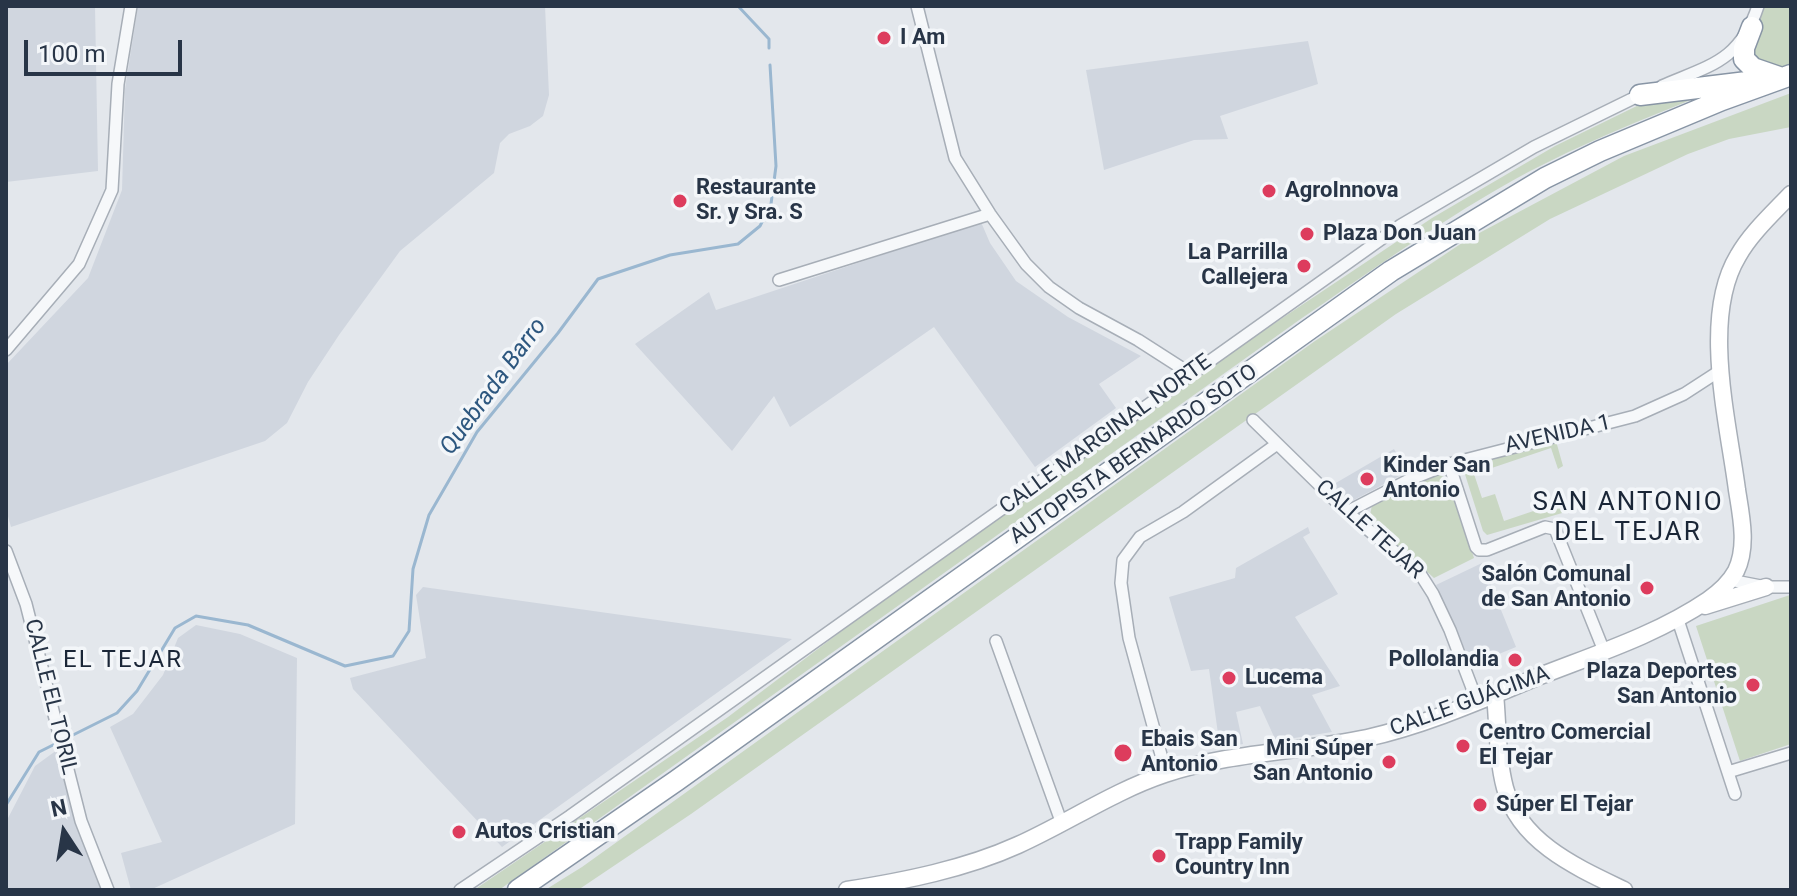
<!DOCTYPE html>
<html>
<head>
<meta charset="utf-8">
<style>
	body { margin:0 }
	#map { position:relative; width:1797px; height:896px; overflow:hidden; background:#e3e7ec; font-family:Roboto,sans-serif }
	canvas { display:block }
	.frame { position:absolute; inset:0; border:8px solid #283547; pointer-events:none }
	.north { position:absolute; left:24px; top:792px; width:80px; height:80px; -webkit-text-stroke:6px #f3f6f9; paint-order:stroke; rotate:348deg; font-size:22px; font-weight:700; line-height:32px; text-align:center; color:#283547 }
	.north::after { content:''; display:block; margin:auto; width:28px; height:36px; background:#283547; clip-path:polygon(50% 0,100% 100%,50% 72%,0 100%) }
	.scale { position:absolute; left:24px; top:40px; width:158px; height:36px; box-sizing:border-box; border:4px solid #283547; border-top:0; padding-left:10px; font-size:24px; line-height:28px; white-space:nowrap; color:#283547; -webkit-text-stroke:6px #f3f6f9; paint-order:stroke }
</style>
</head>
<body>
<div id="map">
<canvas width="1797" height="896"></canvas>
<div class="frame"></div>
<div class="north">N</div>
<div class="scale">100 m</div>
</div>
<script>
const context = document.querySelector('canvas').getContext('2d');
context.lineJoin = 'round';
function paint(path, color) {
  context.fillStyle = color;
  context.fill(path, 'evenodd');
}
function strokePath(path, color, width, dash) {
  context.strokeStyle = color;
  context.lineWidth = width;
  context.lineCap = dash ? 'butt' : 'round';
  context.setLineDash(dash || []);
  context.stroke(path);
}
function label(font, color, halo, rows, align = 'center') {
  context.font = font + ' Roboto,sans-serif';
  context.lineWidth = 7;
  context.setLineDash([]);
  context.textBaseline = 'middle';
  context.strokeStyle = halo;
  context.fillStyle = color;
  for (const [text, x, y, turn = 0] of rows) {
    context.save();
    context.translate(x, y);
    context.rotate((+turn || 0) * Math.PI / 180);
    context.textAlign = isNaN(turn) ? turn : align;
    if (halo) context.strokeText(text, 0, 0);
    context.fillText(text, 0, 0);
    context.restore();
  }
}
const built = new Path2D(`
	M6,6h89l3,165 -92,11z
	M138,6h407l4,89 -6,21 -13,10 -21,8 -9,9 -6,30 -94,78 -61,84 -31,47 -21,41 -22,18 -254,86 -5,-18v-144l82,-87 34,-88 3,-101z
	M1308,41l10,43 -98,32 8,23 -34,1 -90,30 -18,-100z
	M981,222l9,21 26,38 52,36 73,39 -42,28 17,24 -81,59 -101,-140 -144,100 -16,-31 -42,55 -97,-107 74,-52 7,18z
	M1394,449l13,23 -55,29 -6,-1 -17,-13z
	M1308,527l2,6 -7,4 35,57 -43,23 45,69 -28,9 20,37 -56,9 -16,-35 -24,6 7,32 -23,4 -11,-79 -18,2 -22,-74 66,-19 1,-10z
	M1482,563l34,84 -44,18 -36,-80z
	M423,587l369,52 -290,208 -149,-158 -3,-11 76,-20 -10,-63z
	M196,625l44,9 57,24 -2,166 -145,66h-19l-10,-37 41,-11 -52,-115 23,-13 30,-39 15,-37z
	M57,750l18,73 26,67h-95v-68l29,-56z`);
const green = new Path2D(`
	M1764,6h27v61l-17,4 -23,-17z
	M1791,93v34l-62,12 -41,15 -138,65 -154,95 -705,500 -113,76h-33l37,-23 733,-526 153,-102 156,-83z
	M1703,95c-72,29 -145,58 -212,98 -65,38 -127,83 -189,125l-803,572h-25l254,-173 132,-100 376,-268 196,-131 123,-72 90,-44z
	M1556,441l7,25 -5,3 -7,-21 -77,26 8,24 13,-4 9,27 50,-17 2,5 8,-3 -1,-7 2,-1 4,13 -82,24 -4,-4 -20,-63z
	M1437,474l10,4 2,3 25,77 -40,20 -58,-52 -6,-11 2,-10z
	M1790,595l1,149 -51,17 -44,-135z`);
const stream = new Path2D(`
	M738,6l31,33v9
	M63,740l54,-27 20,-22 38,-63 21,-12 52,9 97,41 48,-10 16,-25 4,-62 16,-54 48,-83 81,-99 40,-54 72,-24 68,-11 22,-18 11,-22 5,-38 -6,-101
	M6,805l33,-53 18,-9`);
const street = new Path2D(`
	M917,6l38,152 35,56 36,50 23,23 30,21 59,32 53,34
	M1662,86c49,-21 78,-25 96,-80
	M779,280l211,-66
	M6,350l73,-86 33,-74 6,-106 13,-78
	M1253,420l94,92 72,60 14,22 17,36 27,71
	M1449,464l27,83 3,3h8l58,-23 10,2 49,122
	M1347,512l62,-32 40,-16 186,-48 49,-22 37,-24
	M6,551l20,53 55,217 27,69
	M1730,580l36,7h25
	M1677,617l58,177
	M996,641l66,183
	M1728,772l63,-19
	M1166,773l-37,-135 -8,-55 2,-23 17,-23 43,-25 94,-68
	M460,890l110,-74 831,-591 133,-78 108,-53`);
const secondary = new Path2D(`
	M1705,606l61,-19
	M1495,694c3,31 2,64 10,94 15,55 73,80 119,102
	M847,890c57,-9 118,-21 171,-45 49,-22 96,-54 147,-71 66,-22 135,-22 202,-36 59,-13 117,-39 173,-62 56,-22 118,-42 168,-76 10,-7 22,-18 28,-29 12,-24 5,-56 1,-81 -9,-69 -36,-173 1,-234 13,-23 35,-43 53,-62`);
const highway = new Path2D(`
	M1752,27l-8,21v11l9,9 29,10
	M1640,95l107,-13
	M518,890l158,-109 715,-510 154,-93 55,-27 122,-51 69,-25`);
const markers = [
	[884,38,8,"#dd3c5d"],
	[1269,191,8,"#dd3c5d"],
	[680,201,8,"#dd3c5d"],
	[1307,234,8,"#dd3c5d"],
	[1304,266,8,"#dd3c5d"],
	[1367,479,8,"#dd3c5d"],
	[1647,588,8,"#dd3c5d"],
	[1515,660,8,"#dd3c5d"],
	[1229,678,8,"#dd3c5d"],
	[1753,685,8,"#dd3c5d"],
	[1463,746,8,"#dd3c5d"],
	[1123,753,10,"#dd3c5d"],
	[1389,762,8,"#dd3c5d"],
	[1480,805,8,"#dd3c5d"],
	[459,832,8,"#dd3c5d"],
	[1159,856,8,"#dd3c5d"]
];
const poiNames = [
	["I Am",900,38],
	["Restaurante",696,188],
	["Sr. y Sra. S",696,213],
	["AgroInnova",1285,191],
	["Plaza Don Juan",1323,234],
	["La Parrilla",1288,253,"right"],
	["Callejera",1288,278,"right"],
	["Kinder San",1383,466],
	["Antonio",1383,491],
	["Salón Comunal",1631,575,"right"],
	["de San Antonio",1631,600,"right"],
	["Pollolandia",1499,660,"right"],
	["Plaza Deportes",1737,672,"right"],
	["San Antonio",1737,697,"right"],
	["Lucema",1245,678],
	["Centro Comercial",1479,733],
	["El Tejar",1479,758],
	["Ebais San",1141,740],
	["Antonio",1141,765],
	["Mini Súper",1373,749,"right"],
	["San Antonio",1373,774,"right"],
	["Súper El Tejar",1496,805],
	["Autos Cristian",475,832],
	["Trapp Family",1175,843],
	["Country Inn",1175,868]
];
const streetNames = [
	["CALLE MARGINAL NORTE",1106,435,-36],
	["AVENIDA 1",1558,435,-13],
	["AUTOPISTA BERNARDO SOTO",1134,455,-35],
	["CALLE TEJAR",1369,530,42],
	["CALLE EL TORIL",50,697,76],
	["CALLE GUÁCIMA",1470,702,-20]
];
const waterNames = [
	["Quebrada Barro",494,387,-54]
];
const neighbourhoodNames = [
	["EL TEJAR",123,661]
];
const quarterNames = [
	["SAN ANTONIO",1628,503],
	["DEL TEJAR",1628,533]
];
paint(built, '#d0d6df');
paint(green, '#c9d7c3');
strokePath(stream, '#9ab7d0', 3);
strokePath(street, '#a7aeb7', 14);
strokePath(secondary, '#a7aeb7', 19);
strokePath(highway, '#8895a5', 23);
strokePath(street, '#f6f8fa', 11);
strokePath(secondary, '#fff', 16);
strokePath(highway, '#fff', 20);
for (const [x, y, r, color] of markers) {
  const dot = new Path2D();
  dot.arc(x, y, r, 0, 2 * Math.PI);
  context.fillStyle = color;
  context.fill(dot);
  strokePath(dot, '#f3f6f9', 3);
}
label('bold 22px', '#283547', '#f3f6f9', poiNames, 'left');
label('22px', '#283547', '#f3f6f9', streetNames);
label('italic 24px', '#2d577f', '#f3f6f9', waterNames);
context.letterSpacing = '2px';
label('24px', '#1a2637', '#f3f6f9', neighbourhoodNames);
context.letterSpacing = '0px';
context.letterSpacing = '2px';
label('26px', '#1a2637', '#f3f6f9', quarterNames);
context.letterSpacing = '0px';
</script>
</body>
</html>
